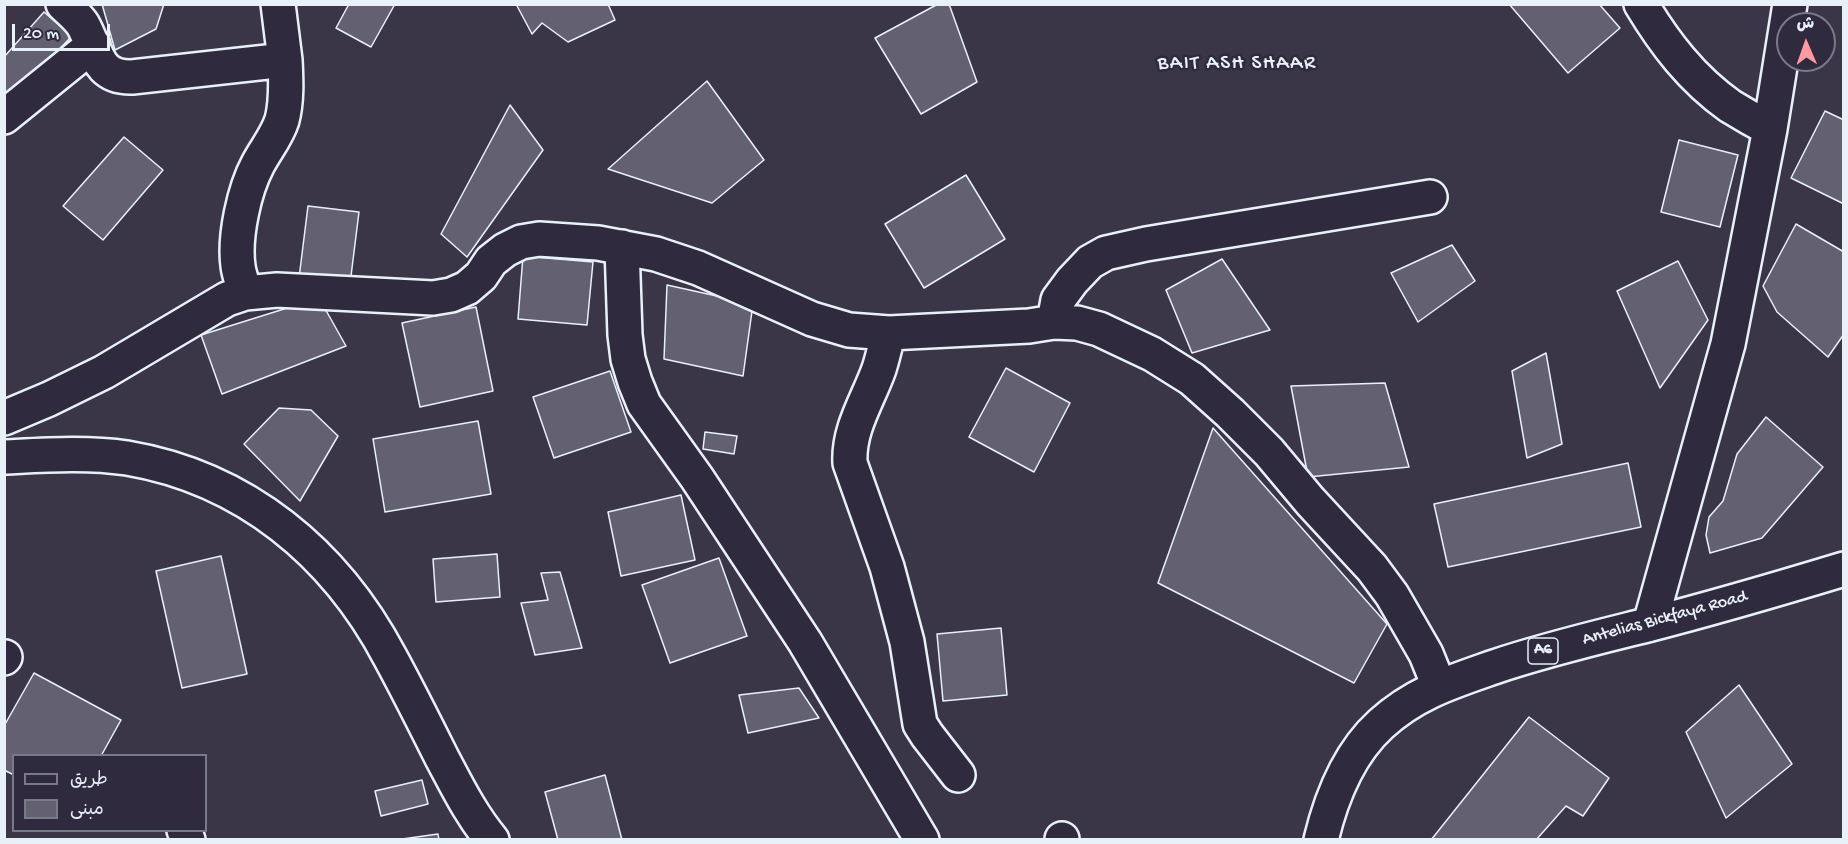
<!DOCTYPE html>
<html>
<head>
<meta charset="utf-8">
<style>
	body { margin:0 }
	#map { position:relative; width:1848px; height:844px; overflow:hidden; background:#3a3648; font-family:"Gochi Hand","Playpen Sans Arabic",sans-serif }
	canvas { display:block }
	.frame { position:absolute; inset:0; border:6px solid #e8f1f8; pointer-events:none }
	.legend { position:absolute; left:12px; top:754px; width:195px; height:78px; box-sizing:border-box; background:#2f2a3d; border:2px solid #797a88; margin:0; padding:8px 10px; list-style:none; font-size:18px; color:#e8f1f8 }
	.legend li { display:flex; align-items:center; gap:12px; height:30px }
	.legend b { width:30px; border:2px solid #797a88 }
	.north { position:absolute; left:1776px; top:12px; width:60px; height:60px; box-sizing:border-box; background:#2f2a3d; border:2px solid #797a88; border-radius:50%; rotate:358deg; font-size:16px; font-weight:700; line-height:24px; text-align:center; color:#e8f1f8 }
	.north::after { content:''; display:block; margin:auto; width:21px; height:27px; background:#ff9aa2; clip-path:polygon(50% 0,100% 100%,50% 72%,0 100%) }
	.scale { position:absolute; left:12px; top:24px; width:98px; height:27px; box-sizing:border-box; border:3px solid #e8f1f8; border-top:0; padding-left:8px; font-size:18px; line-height:21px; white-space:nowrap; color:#e8f1f8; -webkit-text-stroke:4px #2f2a3d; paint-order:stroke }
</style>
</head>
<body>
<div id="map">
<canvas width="1848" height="844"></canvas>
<div class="frame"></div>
<ul class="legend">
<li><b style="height:8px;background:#2f2a3d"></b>طريق</li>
<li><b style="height:16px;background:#636171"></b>مبنى</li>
</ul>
<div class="north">ش</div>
<div class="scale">20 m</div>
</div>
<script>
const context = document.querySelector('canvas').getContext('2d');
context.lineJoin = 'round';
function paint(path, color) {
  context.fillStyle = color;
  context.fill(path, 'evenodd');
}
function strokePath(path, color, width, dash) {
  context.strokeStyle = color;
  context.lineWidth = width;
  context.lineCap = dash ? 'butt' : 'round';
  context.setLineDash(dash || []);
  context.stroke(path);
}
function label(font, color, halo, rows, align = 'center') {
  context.font = font + ' "Gochi Hand",sans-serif';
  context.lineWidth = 5;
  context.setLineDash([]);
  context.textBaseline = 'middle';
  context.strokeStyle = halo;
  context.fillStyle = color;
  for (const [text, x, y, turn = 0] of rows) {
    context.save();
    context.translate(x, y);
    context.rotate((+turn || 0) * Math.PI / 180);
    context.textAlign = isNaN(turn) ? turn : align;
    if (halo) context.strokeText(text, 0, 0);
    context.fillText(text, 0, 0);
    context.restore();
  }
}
const building = new Path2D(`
	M102,4h62l-8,25 -41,21z
	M349,4h46l-24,43 -35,-19z
	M516,4h92l7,16 -47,22 -26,-19 -10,11z
	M938,4h11l28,78 -56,32 -46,-76z
	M1509,4h90l21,24 -52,45z
	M44,12l28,24 -67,69 -1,-48z
	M707,81l57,79 -52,43 -104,-34z
	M510,105l33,45 -76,107 -26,-23z
	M1825,111l19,9v84l-53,-26z
	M124,137l39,33 -60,70 -40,-34z
	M1679,140l59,15 -18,72 -59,-15z
	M966,175l39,64 -81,49 -39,-64z
	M308,206l51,6 -9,72 -51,-6z
	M1796,224l48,28v82l-16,23 -51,-45 -14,-26z
	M1452,245l23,36 -57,41 -27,-49z
	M523,256l70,6 -6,63 -69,-6z
	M1222,259l48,71 -78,23 -26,-63z
	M1678,261l30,59 -48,68 -43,-97z
	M667,285l86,19 -10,72 -79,-17z
	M319,298l27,48 -124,48 -21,-59z
	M476,307l17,84 -73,16 -18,-84z
	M1546,353l16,91 -35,14 -15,-87z
	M1006,368l64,35 -36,69 -65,-35z
	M610,371l21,61 -77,26 -21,-61z
	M1385,383l24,84 -101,10 -17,-91z
	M279,408l32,2 27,26 -38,65 -56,-57z
	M1766,417l57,50 -61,71 -52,15 -4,-18 3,-18 14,-16 14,-47z
	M478,421l13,73 -106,18 -12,-73z
	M1213,428l174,196 -33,59 -196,-100z
	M705,432l32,4 -3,18 -31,-5z
	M1628,463l13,64 -193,40 -14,-63z
	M681,495l14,65 -74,16 -13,-64z
	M497,554l3,43 -64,5 -3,-43z
	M221,556l26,118 -65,14 -26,-117z
	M719,558l28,78 -77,27 -28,-78z
	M560,572l22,76 -47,7 -14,-52 27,-3 -7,-27z
	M1001,628l6,67 -64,6 -6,-67z
	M34,673l87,47 -20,36h-87v19l-10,-5v-44z
	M1739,685l53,79 -66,54 -40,-86z
	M799,688l20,30 -71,15 -9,-38z
	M1529,717l80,61 -26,38 -17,-10 -30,34h-105z
	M605,775l17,65h-64l-13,-48z
	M422,780l6,24 -47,12 -6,-25z
	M438,834l1,6h-44z`);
const minor = new Path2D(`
	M63,4c7,7 15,13 20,21 14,25 13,53 49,52l153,-17c1,19 2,41 -3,60 -5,16 -16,29 -24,44 -14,26 -24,73 -20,102 1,9 5,18 7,27
	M278,4l7,56
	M1641,4c24,40 51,75 89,102 13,8 27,16 40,23
	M4,117l89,-72
	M622,247l3,88 3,24 7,23 9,22 53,74 108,164 117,198
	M1054,322l4,-22 14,-19 18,-19 16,-9 40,-9 284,-47
	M889,333c-4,12 -6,24 -10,36 -11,31 -31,60 -29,94l37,104 20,75 13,82 7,11 31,40
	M4,418l45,-19 55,-27 123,-73 18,-6 32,-3 156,8 18,-3 16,-7 14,-12 10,-15 14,-11 16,-8 18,-3 59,4 58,11 42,14 114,51 37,11 40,3 140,-7 25,-4 23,1 22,6 53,25 40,25 38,34 39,39 41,49 62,67 20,27 34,59 13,32
	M4,457c41,-2 83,-5 123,1 118,20 208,95 263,199 18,33 35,67 52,101 15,28 29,57 50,82
	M1650,624l78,-280 42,-215 20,-125
	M4,658l1,-1
	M184,830l4,10
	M1062,839v1`);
const highway = new Path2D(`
	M1321,840c10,-42 28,-87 60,-116 34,-31 70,-42 113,-57 50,-17 101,-29 153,-42 66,-17 131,-36 197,-56`);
const shields = [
	[1543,651,30]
];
const shieldNames = [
	["A6",1543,651]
];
const streetNames = [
	["Antelias Bickfaya Road",1665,619,-15]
];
const quarterNames = [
	["BAIT ASH SHAAR",1237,65]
];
paint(building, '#636171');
strokePath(building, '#e8f1f8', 1.5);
strokePath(minor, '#e8f1f8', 38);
strokePath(highway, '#e8f1f8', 38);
strokePath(minor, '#2f2a3d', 33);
strokePath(highway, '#2f2a3d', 33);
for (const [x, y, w] of shields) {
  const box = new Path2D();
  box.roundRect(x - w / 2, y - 13, w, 26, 4.5);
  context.fillStyle = '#2f2a3d';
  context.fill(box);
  strokePath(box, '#e8f1f8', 1.5);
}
label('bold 16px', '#e8f1f8', null, shieldNames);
label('18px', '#e8f1f8', '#2f2a3d', streetNames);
context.letterSpacing = '1.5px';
label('21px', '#e8f1f8', '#2f2a3d', quarterNames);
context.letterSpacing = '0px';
</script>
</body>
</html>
